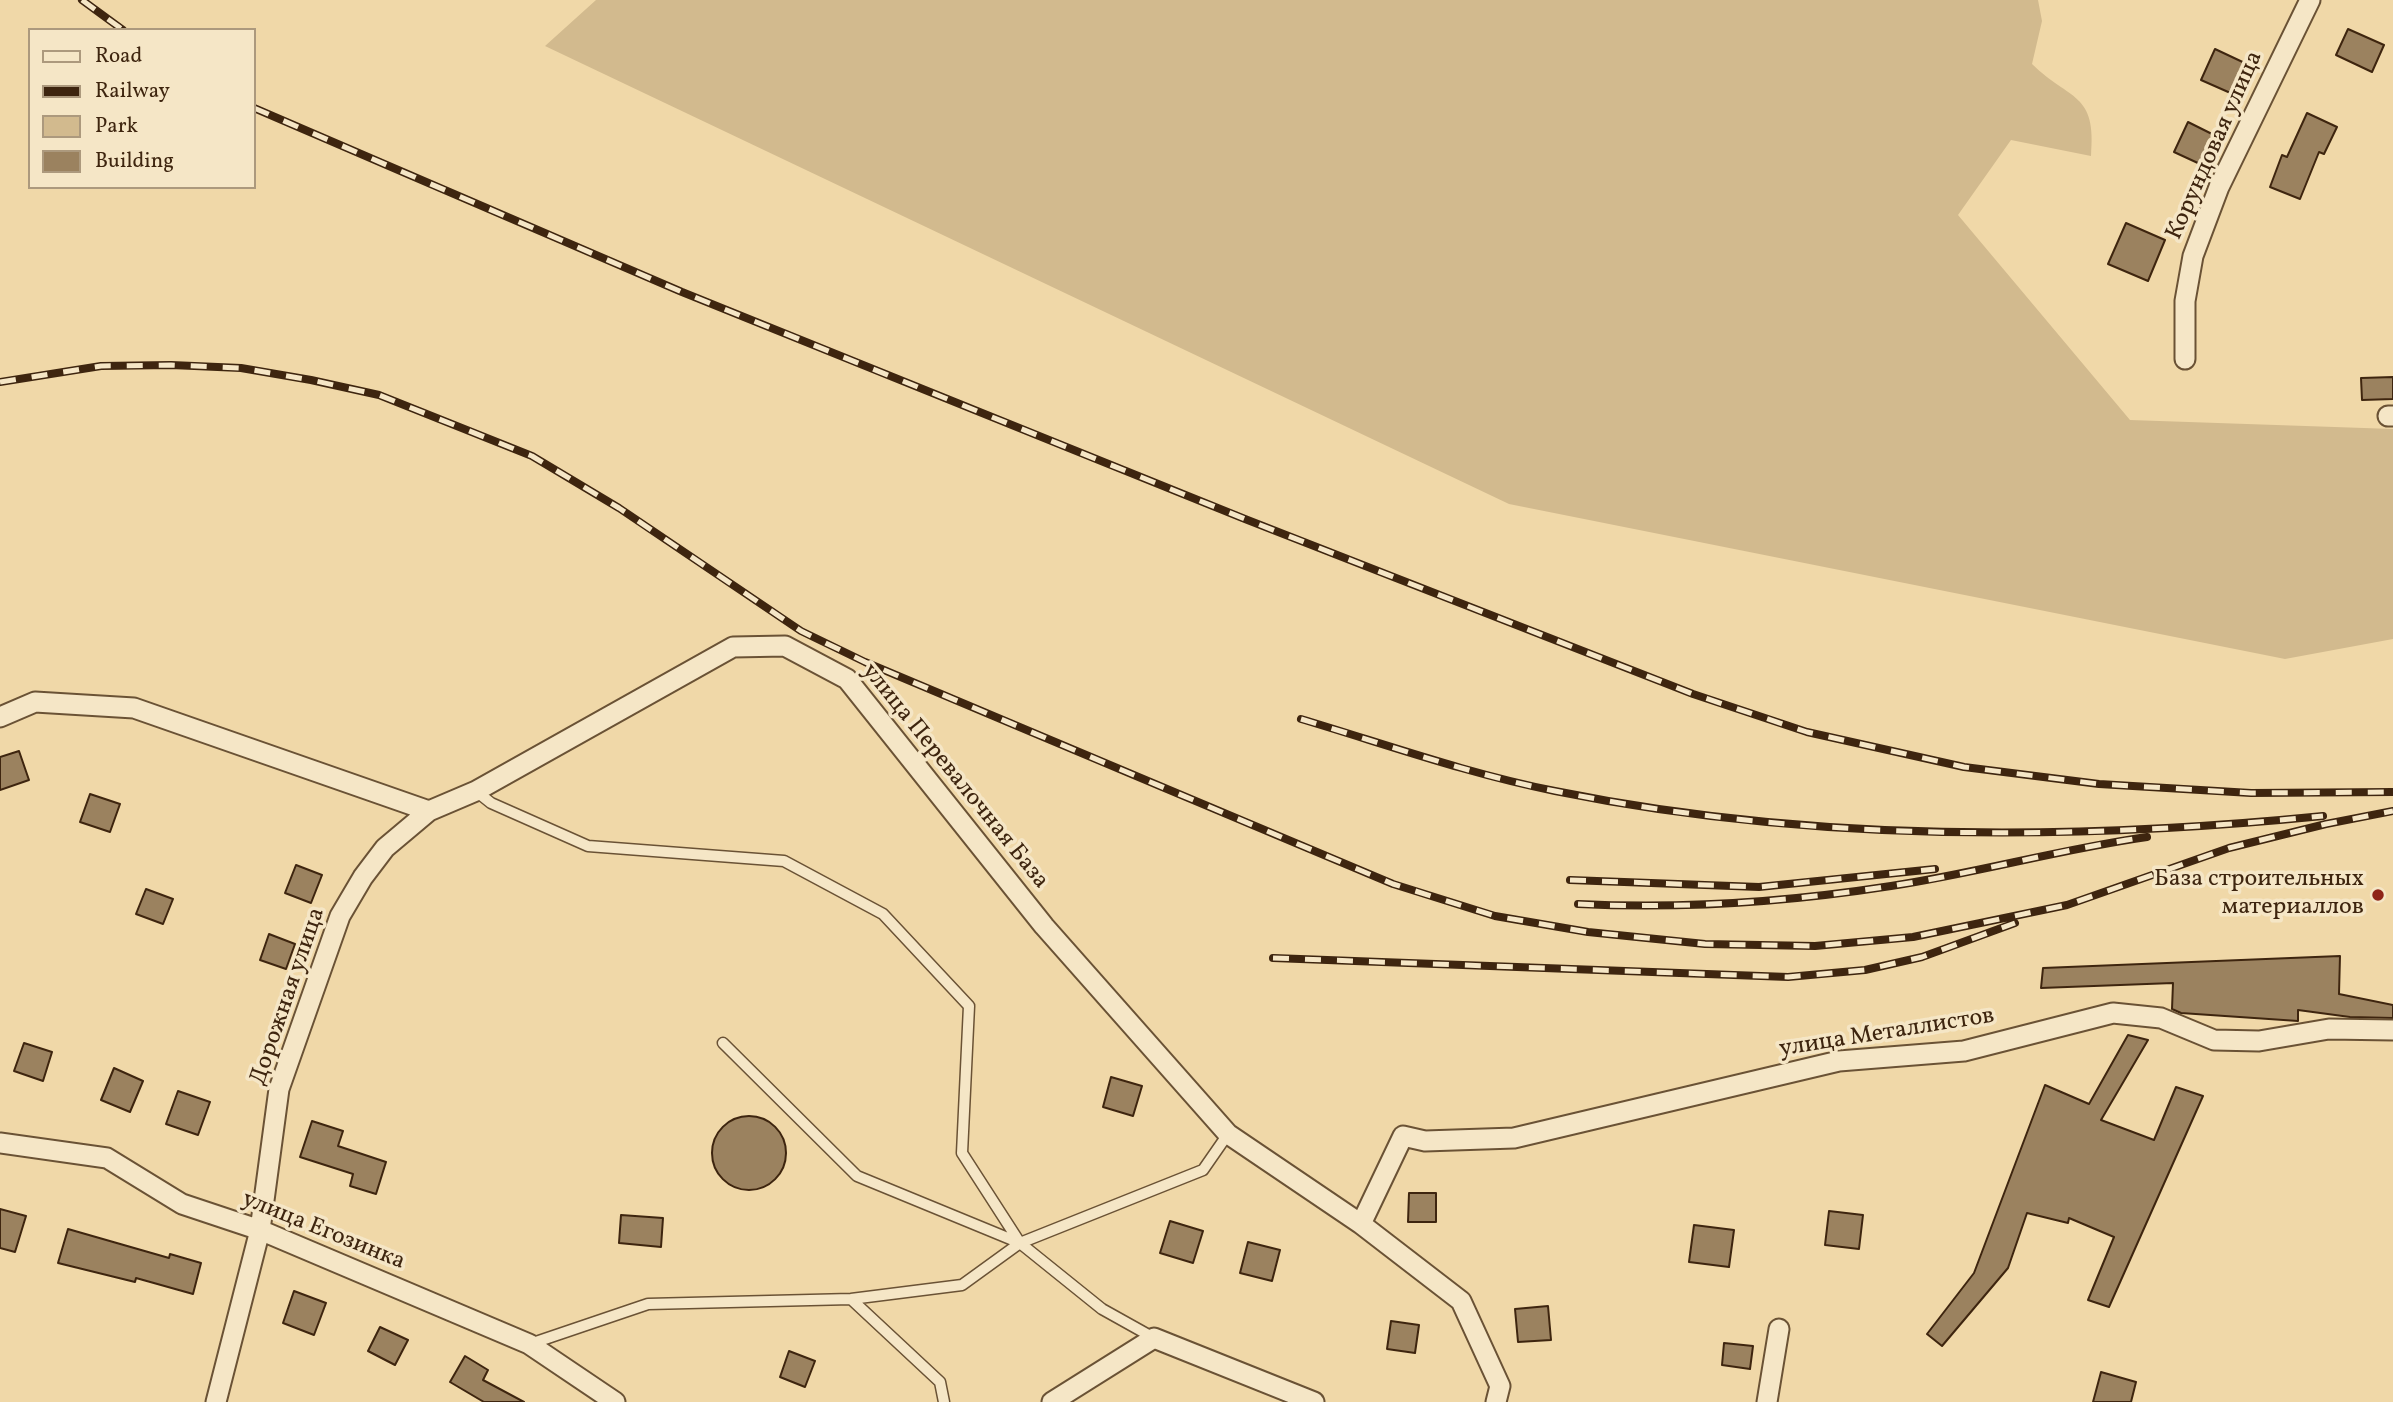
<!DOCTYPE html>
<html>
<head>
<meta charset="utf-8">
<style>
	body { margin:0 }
	#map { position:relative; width:2393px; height:1402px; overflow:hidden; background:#f0d8a8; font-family:Vollkorn,serif }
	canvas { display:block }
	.legend { position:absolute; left:28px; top:28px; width:228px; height:161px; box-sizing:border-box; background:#f5e6c6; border:2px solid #ac997d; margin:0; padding:9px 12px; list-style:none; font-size:21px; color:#3e250f }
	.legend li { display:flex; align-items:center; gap:14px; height:35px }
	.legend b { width:35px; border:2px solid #ac997d }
</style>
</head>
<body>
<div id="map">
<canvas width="2393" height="1402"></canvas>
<ul class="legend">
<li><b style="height:9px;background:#f5e6c6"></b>Road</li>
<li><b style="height:9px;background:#3e250f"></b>Railway</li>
<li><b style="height:19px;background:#d2ba8e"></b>Park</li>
<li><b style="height:19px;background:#9b825f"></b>Building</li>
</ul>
</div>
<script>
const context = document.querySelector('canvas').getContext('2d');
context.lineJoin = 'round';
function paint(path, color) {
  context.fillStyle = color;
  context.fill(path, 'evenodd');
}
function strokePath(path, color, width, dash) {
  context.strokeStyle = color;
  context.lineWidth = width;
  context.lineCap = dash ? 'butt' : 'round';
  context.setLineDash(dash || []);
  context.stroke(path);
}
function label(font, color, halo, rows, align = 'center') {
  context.font = font + ' Vollkorn,serif';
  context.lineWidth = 7;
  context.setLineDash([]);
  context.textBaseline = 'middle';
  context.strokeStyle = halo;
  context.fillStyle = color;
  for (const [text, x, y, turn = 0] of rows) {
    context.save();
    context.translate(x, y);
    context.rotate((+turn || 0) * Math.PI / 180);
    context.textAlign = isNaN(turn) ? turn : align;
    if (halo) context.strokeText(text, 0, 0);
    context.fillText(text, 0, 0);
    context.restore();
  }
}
const green = new Path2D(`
	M596,0h1442l4,21 -10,43c38,37 65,28 59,92l-80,-16 -53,75 172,205 263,9v210l-108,20 -776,-155 -964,-458z`);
const building = new Path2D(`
	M2348,29l36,16 -12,27 -36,-17z
	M2215,49l34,16 -14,30 -34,-15z
	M2307,113l30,14 -13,27 -5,-2 -19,47 -30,-12 12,-32 5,2z
	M2188,122l26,13 -14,29 -26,-12z
	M2126,223l39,17 -17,41 -40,-17z
	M2393,377v22l-31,1 -1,-22z
	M19,751l10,29 -29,10v-33z
	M90,794l30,10 -10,28 -30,-10z
	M296,865l26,10 -11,28 -26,-10z
	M146,889l27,10 -10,25 -27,-10z
	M269,934l26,10 -9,25 -26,-9z
	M2340,956l-1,38 54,11v13l-43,-1 -52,-7v11l-117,-8 -9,-4 1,-26 -132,5 2,-20z
	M2128,1035l20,5 -47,80 53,20 22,-53 27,9 -94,211 -21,-7 26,-63 -45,-19 -1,5 -41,-10 -19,55 -66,78 -15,-12 47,-61 71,-188 44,19z
	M24,1043l28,9 -9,29 -29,-10z
	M114,1068l29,13 -13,31 -29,-12z
	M1111,1077l31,9 -9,30 -30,-9z
	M178,1091l32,11 -12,33 -32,-11z
	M712 1153a37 37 0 1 1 74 0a37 37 0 1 1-74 0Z
	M312,1121l31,10 -5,15 48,16 -10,32 -26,-8 3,-12 -53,-17z
	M1409,1193h27v29h-28z
	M0,1209l26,7 -11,36 -15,-4z
	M1829,1211l34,4 -4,34 -34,-4z
	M621,1215l42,3 -2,29 -42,-4z
	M1170,1221l33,10 -10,32 -33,-10z
	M1694,1225l40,5 -5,37 -40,-5z
	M68,1229l101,29 1,-4 31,9 -8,31 -57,-16 -1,4 -77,-19z
	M1248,1242l32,8 -8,31 -32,-8z
	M294,1291l32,12 -12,32 -31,-12z
	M1548,1306l3,34 -33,2 -3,-33z
	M1391,1321l28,4 -4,28 -28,-4z
	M380,1327l28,13 -13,25 -27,-14z
	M1724,1343l29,3 -3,23 -28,-4z
	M789,1351l26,10 -10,26 -25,-10z
	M465,1356l23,14 -5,10 41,22h-40l-34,-20z
	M2101,1372l35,10 -5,20h-38z`);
const lane = new Path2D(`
	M476,791l15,12 97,43 196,15 99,53 86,92 -7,147 58,90
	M723,1043l134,133 163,67 183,-73 25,-36
	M851,1299l89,83 4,20
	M530,1344l118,-40 203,-5 111,-14 58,-42 82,66 52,29`);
const street = new Path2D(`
	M2185,359v-58l8,-45 26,-69 91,-187
	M2388,416h5
	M0,717l35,-15 99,6 295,103
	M0,1143l107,15 75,46 78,26 269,114 86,58
	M216,1402l44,-172 19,-141 61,-173 23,-39 22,-29 44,-37 47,-20 257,-144 52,-1 62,33 197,247 184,208 133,90
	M1052,1402l102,-64 160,64
	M1496,1402l4,-16 -39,-85 -100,-77 42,-88 22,5 89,-3 325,-77 125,-10 149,-38 48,5 53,22 45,1 70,-12 64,1
	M1767,1402l12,-73`);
const rail = new Path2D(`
	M82,0l41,30
	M254,108l428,184 563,227 448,175 114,38 157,35 135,17 152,9 142,-1
	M0,382l101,-16 70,-1 70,3 70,12 68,15 153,61 87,52 182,123 64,31 528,222 102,32 93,16 117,12 110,2 98,-9 154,-32 162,-57 97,-24 67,-13
	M1301,719c84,25 168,55 254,72 251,51 515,50 768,25
	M1570,880l189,7 176,-18
	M1578,904c104,5 210,-2 313,-18 86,-13 170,-37 256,-49
	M1273,958l515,19 77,-7 57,-13 93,-34`);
const markers = [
	[2378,895,7,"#8f2418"]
];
const streetNames = [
	["Корундовая улица",2216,146,-66],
	["улица Перевалочная База",954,777,51],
	["Дорожная улица",289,997,-71],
	["улица Металлистов",1887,1034,-9],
	["улица Егозинка",323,1232,22]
];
const poiNames = [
	["База cтроительных",2364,881],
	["материаллов",2364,909]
];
paint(green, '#d2ba8e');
paint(building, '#9b825f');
strokePath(building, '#3e250f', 2);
strokePath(lane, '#6a5235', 13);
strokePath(street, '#6a5235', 23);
strokePath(lane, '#f5e6c6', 10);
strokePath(street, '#f5e6c6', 19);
strokePath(rail, '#3e250f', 8);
strokePath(rail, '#f5e6c6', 5, [16]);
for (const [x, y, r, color] of markers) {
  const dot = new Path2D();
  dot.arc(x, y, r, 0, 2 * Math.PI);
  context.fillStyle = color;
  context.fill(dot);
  strokePath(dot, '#f5e6c6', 2.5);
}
label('24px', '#3e250f', '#f5e6c6', streetNames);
label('24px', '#3e250f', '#f5e6c6', poiNames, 'right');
</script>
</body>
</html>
